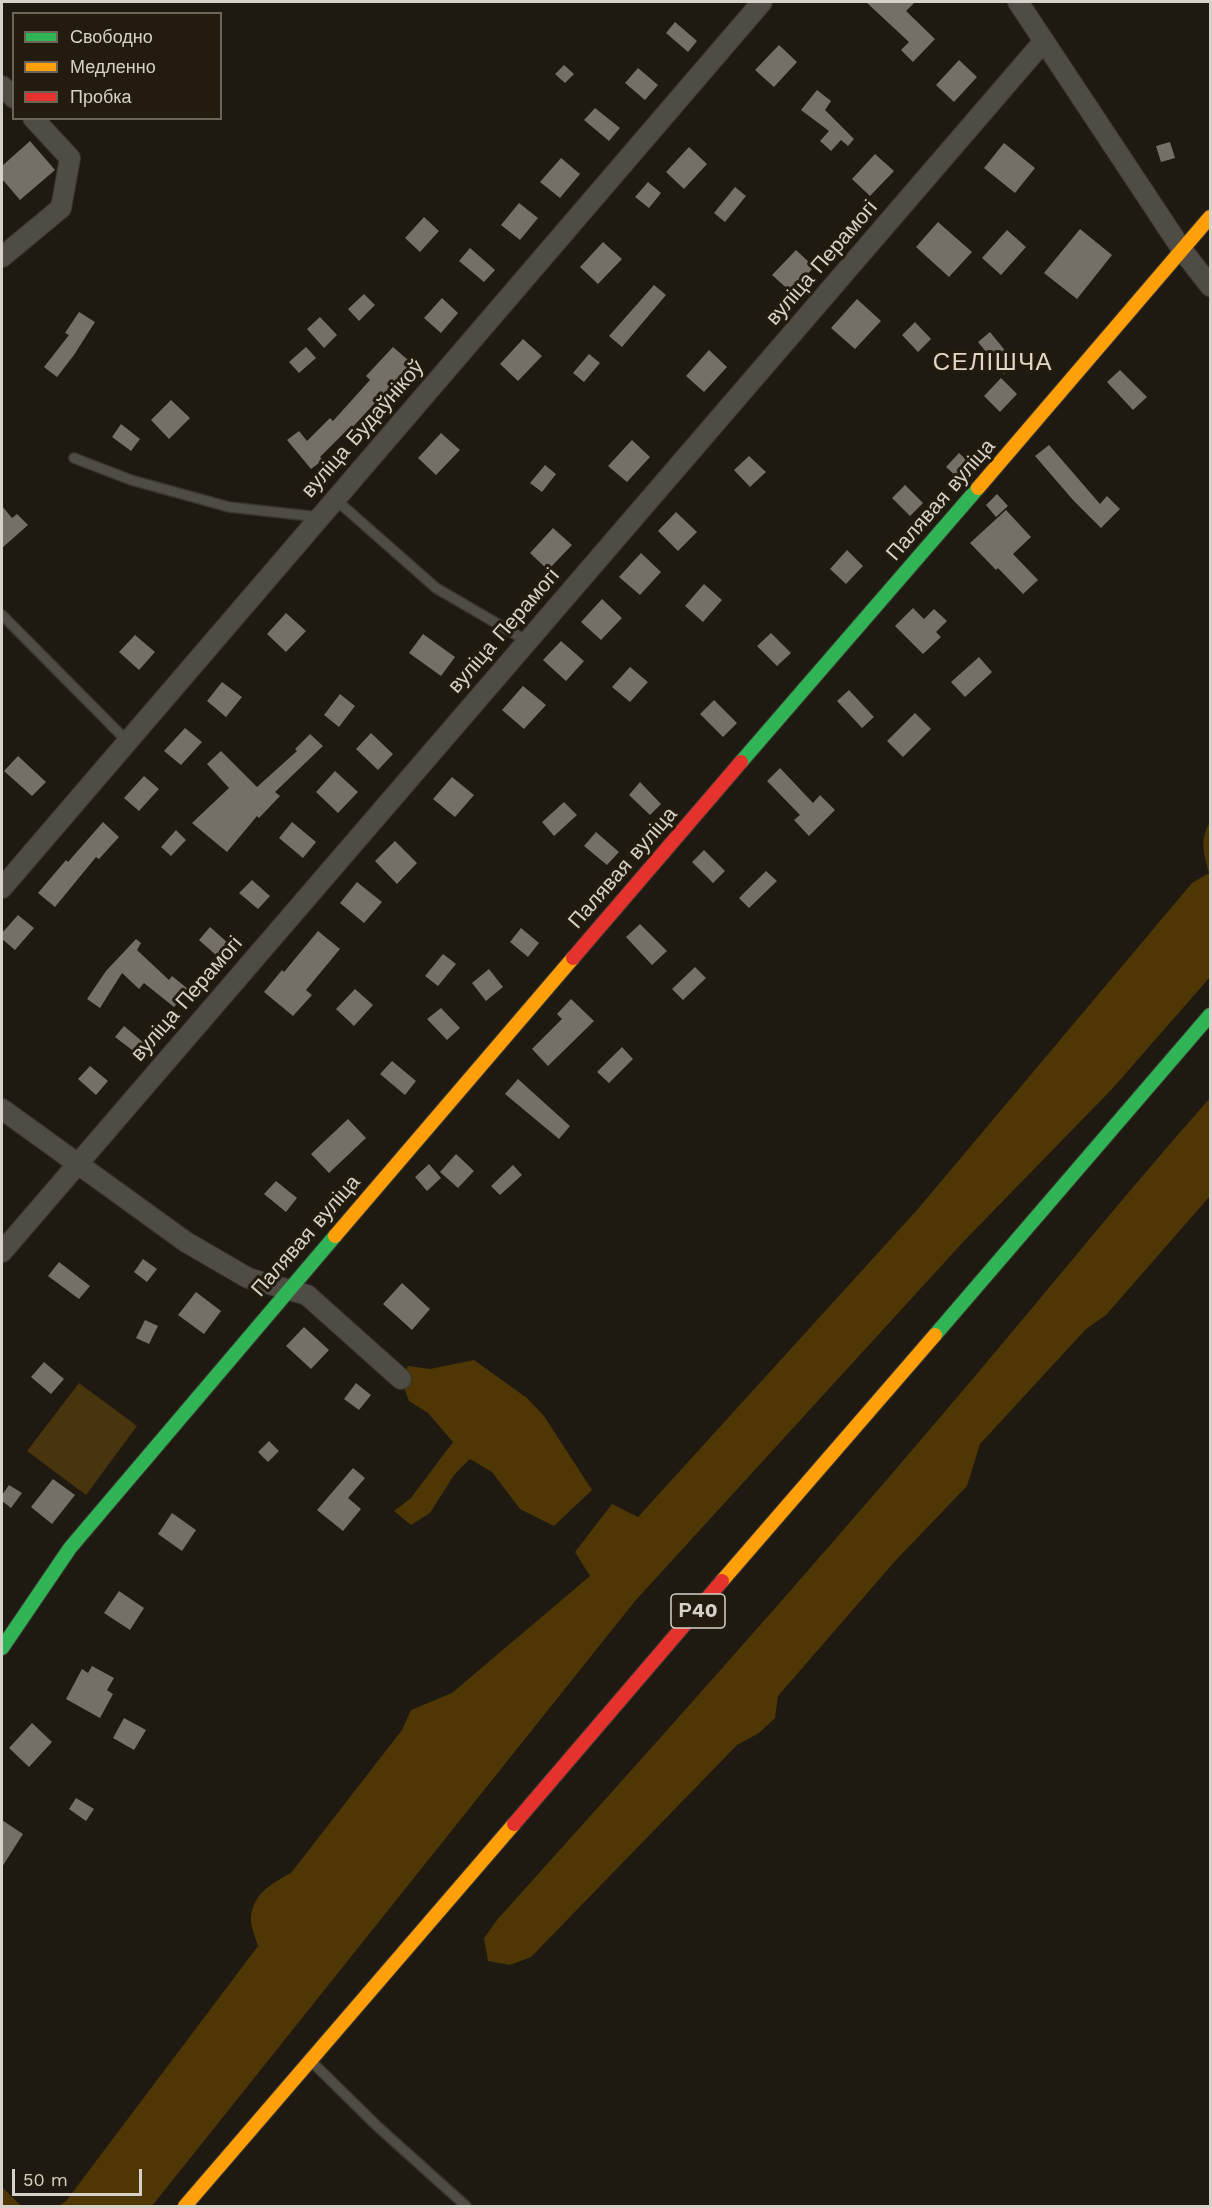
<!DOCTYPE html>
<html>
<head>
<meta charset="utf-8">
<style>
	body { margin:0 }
	#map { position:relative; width:1212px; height:2208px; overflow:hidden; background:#1e1a12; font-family:"Work Sans",sans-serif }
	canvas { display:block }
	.frame { position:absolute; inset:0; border:3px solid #d7d2c9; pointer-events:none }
	.legend { position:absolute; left:12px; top:12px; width:210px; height:108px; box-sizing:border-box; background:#231b0d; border:2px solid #6b6458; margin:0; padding:8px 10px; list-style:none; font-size:18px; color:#d7d2c9 }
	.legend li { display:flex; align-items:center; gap:12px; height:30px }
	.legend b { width:30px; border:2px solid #6b6458 }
	.scale { position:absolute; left:12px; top:2169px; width:130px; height:27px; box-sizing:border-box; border:3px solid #d7d2c9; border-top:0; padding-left:8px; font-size:18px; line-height:21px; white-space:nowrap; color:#d7d2c9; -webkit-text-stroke:4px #231b0d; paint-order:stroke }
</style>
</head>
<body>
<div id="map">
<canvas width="1212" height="2208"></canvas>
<div class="frame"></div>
<ul class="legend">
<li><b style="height:8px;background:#30b455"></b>Свободно</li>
<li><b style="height:8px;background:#ff9f0a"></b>Медленно</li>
<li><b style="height:8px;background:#e5322d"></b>Пробка</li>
</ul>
<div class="scale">50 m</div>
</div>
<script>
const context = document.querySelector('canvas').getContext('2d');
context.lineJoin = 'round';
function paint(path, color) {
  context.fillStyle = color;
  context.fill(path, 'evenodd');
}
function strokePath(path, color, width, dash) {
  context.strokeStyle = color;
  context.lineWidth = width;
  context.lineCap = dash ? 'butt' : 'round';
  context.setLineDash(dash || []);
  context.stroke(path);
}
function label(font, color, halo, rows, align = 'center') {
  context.font = font + ' "Work Sans",sans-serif';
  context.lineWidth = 6;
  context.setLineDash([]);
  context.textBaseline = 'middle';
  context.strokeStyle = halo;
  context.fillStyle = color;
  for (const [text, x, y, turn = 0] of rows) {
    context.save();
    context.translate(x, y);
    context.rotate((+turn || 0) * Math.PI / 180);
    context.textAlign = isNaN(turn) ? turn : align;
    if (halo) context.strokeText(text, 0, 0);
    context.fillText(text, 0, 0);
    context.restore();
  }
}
const green = new Path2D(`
	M79,1383l58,43 -51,69 -59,-44z`);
const forest = new Path2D(`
	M1210,822v155l-98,112 -148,152 -329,360 -483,605h-94l8,-5 192,-255c-2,-7 -6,-16 -7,-24 -1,-26 19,-38 40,-49l111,-143 9,-20 41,-17 138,-117 -15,-24 37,-48 26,13 279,-307 275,-327 17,-10c-5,-19 -10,-32 1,-51z
	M1210,1098v98l-104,119 -20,14 -106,115 -13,42 -71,74 -118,136 -3,22 -16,15 -22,12 -206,212 -21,8 -22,-4 -4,-23 13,-18c150,-167 300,-334 445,-505 90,-105 176,-213 268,-317z
	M474,1360l53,38 17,18 48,74 -38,36 -34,-17 -28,-37 -22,-13 -16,16 -24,38 -19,12 -17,-14 17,-13 42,-56 -25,-29 -19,-12 -8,-22 7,-13 22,3z
	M2,2187l19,19h-19z`);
const building = new Path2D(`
	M866,2h49l-9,9 29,28 -22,23 -12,-12 8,-8z
	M675,22l22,19 -9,11 -22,-19z
	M779,45l18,17 -23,25 -19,-17z
	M959,60l18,17 -23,25 -18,-17z
	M564,65l10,9 -9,9 -10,-9z
	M638,68l20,17 -13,15 -20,-17z
	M817,90l14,11 -6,9 29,29 -6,7 -7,-6 -10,11 -11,-10 9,-10 -28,-21z
	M595,108l25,20 -11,13 -25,-21z
	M30,141l25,29 -35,30 -18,-21v-13z
	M1170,142l5,16 -14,4 -5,-16z
	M1004,143l31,25 -20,25 -31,-25z
	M689,147l18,17 -23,25 -18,-17z
	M875,154l19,17 -24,25 -18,-17z
	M561,158l19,16 -20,24 -20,-16z
	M648,182l13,11 -12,15 -14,-11z
	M735,187l11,9 -21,26 -11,-9z
	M519,203l19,15 -18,22 -19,-15z
	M424,217l15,14 -19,21 -15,-14z
	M938,222l34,30 -23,25 -33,-30z
	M1080,229l32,26 -35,44 -33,-26z
	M1007,230l19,17 -25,28 -19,-17z
	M603,242l19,17 -24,25 -18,-17z
	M470,248l25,22 -11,12 -25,-21z
	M796,250l18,17 -23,25 -19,-17z
	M654,285l12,10 -44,52 -13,-11z
	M364,294l11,11 -16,16 -11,-12z
	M442,298l16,15 -17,20 -17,-15z
	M857,299l24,22 -26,28 -24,-21z
	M79,312l16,10 -21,33 -17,22 -13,-10 25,-32 -4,-2z
	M320,317l17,18 -13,13 -17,-19z
	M915,322l16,17 -13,13 -16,-17z
	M990,332l26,32 -12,10 -26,-32z
	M523,339l19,17 -24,25 -18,-17z
	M306,347l10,11 -17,15 -10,-11z
	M393,347l22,19 -27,29 -3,-3 -35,38 -2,-1 -28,28 3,3 -12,9 -24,-29 12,-9 8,10 23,-23 3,3 37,-41 -4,-4z
	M709,350l18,17 -23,25 -18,-16z
	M589,354l11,9 -16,19 -11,-9z
	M1120,370l27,27 -14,13 -26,-28z
	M1001,378l16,16 -17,18 -16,-16z
	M171,400l19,18 -21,21 -18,-19z
	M121,424l19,15 -9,12 -19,-14z
	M441,433l19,17 -24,25 -18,-17z
	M632,440l18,17 -23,25 -19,-16z
	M1049,445l51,59 7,-8 13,13 -19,19 -28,-28 -38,-44z
	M959,453l12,11 -13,14 -12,-11z
	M749,456l17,16 -16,15 -16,-17z
	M545,465l11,9 -14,18 -12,-9z
	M905,485l18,18 -13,13 -18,-18z
	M997,494l11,12 -12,11 -10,-12z
	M2,506l10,12 5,-4 11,11 -26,23z
	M1006,510l25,27 -18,17 25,26 -15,14 -25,-26 -2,2 -26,-27z
	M676,512l21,20 -19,19 -20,-20z
	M553,528l19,17 -24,25 -18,-17z
	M847,550l16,16 -17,18 -16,-15z
	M641,553l20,19 -21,23 -21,-18z
	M704,584l18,16 -19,22 -18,-16z
	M602,599l20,19 -21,22 -20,-18z
	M913,608l11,11 10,-10 13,12 -11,11 5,5 -18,17 -28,-28z
	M286,613l20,18 -20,21 -19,-18z
	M771,633l20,20 -14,13 -20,-20z
	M423,634l32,23 -14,19 -32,-23z
	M135,635l20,17 -16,18 -20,-18z
	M561,641l23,20 -18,20 -23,-21z
	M979,657l13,15 -27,25 -14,-15z
	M630,667l18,15 -18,20 -18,-15z
	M222,682l20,15 -16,20 -19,-16z
	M523,686l23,19 -22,24 -22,-19z
	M849,690l25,27 -12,11 -25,-27z
	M340,694l15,12 -16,21 -15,-12z
	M714,700l23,23 -14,14 -23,-23z
	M915,713l16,16 -28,28 -16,-16z
	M185,728l17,14 -21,23 -17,-14z
	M371,733l22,21 -15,16 -22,-21z
	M310,734l13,12 -48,46 5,4 -21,22 -2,-2 -30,36 -35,-29 37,-35 -22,-24 14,-13 36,36 40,-36 -2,-2z
	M18,756l28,26 -14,14 -28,-25z
	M780,768l33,35 7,-8 15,15 -26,26 -15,-16 6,-5 -33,-34z
	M335,771l23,21 -20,21 -22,-21z
	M144,776l15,13 -20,22 -15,-13z
	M452,777l22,18 -19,22 -22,-18z
	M640,782l21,22 -11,11 -21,-20z
	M564,802l13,13 -23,21 -12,-14z
	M103,822l16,15 -20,22 -3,-2 -41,50 -17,-14 28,-33 2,2z
	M292,822l24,20 -13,16 -24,-20z
	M176,830l10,10 -15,16 -10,-9z
	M596,832l23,20 -12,13 -23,-19z
	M395,841l22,22 -20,21 -22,-23z
	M704,850l21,21 -12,12 -21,-21z
	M766,871l11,10 -28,27 -10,-10z
	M252,880l18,16 -12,13 -19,-16z
	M357,882l25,20 -18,21 -24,-20z
	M18,915l16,13 -19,22 -13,-11v-6z
	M640,924l27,27 -15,14 -26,-28z
	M210,927l18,16 -11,13 -18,-16z
	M521,928l18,15 -11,14 -18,-15z
	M318,931l22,18 -34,41 6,5 -19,21 -29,-24 18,-22 2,2z
	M136,939l5,4 -4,7 32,30 3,-4 16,13 -14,18 -30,-24 -5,6 -17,-16 -22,35 -13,-9 19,-28z
	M443,954l13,10 -18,22 -13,-10z
	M695,967l11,11 -23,22 -11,-11z
	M489,969l14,18 -17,14 -14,-18z
	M355,989l18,16 -19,21 -18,-17z
	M571,999l23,22 -46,45 -16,-17 30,-30 -5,-5z
	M441,1008l19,20 -13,12 -20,-21z
	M124,1026l20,17 -8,10 -21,-16z
	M622,1047l11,12 -24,24 -12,-11z
	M392,1061l24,20 -11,14 -25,-21z
	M90,1066l18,15 -12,14 -18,-16z
	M518,1079l52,47 -11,13 -54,-45z
	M348,1119l18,19 -37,35 -18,-19z
	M456,1154l18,17 -16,17 -18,-16z
	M429,1164l12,14 -14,13 -12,-14z
	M513,1165l9,10 -22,20 -9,-9z
	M276,1181l21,17 -11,14 -22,-18z
	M143,1259l14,10 -10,13 -13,-10z
	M59,1262l31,24 -11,13 -31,-23z
	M402,1283l28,26 -18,21 -29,-26z
	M196,1292l25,19 -17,23 -26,-19z
	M145,1320l13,6 -9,18 -13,-6z
	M304,1327l25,23 -18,19 -25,-23z
	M44,1362l20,17 -13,15 -20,-17z
	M356,1383l15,12 -12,15 -15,-11z
	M269,1441l10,10 -11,11 -10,-10z
	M353,1468l12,10 -17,20 13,11 -18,22 -26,-21z
	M53,1479l22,16 -23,29 -21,-17z
	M9,1485l13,8 -11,15 -9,-7v-6z
	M172,1513l24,17 -14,21 -24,-17z
	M119,1591l25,17 -14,22 -26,-17z
	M92,1666l22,12 -7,12 6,4 -13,24 -34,-19 16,-30 6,4z
	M124,1718l22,12 -12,20 -21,-12z
	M32,1723l20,19 -23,25 -20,-19z
	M76,1798l18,11 -8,12 -17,-12z
	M2,1820l21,14 -21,33z`);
const lane = new Path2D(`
	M74,458l57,22 98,27 90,10
	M335,499l101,89 91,53
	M2,615l125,126
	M313,2063l64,63 89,80`);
const street = new Path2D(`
	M1018,2l165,249 27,35
	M2,86l12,12
	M2,257l59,-49 9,-50 -37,-40
	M2,888l760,-886
	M2,1109l184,133 62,36 59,17 94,84
	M2,1252l1042,-1211`);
const fast = new Path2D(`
	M741,762l237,-274
	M935,1335l275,-320
	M2,1648l68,-100 265,-312`);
const slow = new Path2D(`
	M978,488l232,-271
	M335,1236l238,-278
	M722,1581l213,-246
	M185,2206l329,-382`);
const jam = new Path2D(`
	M573,958l168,-196
	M514,1824l208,-243`);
const shields = [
	[698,1611,54]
];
const shieldNames = [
	["Р40",698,1611]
];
const streetNames = [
	["вуліца Перамогі",822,263,-49],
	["вуліца Будаўнікоў",363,429,-49],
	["Палявая вуліца",941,500,-49],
	["вуліца Перамогі",504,631,-49],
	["Палявая вуліца",623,868,-49],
	["вуліца Перамогі",187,999,-49],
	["Палявая вуліца",306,1236,-49]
];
const quarterNames = [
	["СЕЛІШЧА",993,363]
];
paint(green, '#48350d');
paint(forest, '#4e3705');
paint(building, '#747068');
strokePath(lane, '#393630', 12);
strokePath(street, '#393630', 22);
strokePath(fast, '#393630', 16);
strokePath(slow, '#393630', 16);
strokePath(jam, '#393630', 16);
strokePath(lane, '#4f4c46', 9);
strokePath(street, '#4f4c46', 20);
strokePath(fast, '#30b455', 14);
strokePath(slow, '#ff9f0a', 14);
strokePath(jam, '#e5322d', 14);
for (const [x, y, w] of shields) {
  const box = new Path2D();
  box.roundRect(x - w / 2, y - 17, w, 34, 4.5);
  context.fillStyle = '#231b0d';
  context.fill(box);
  strokePath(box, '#d7d2c9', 1.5);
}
label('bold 20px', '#d7d2c9', null, shieldNames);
label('21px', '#d7d2c9', '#231b0d', streetNames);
context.letterSpacing = '1.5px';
label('24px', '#e2d7c5', '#231b0d', quarterNames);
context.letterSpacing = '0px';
</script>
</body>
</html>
